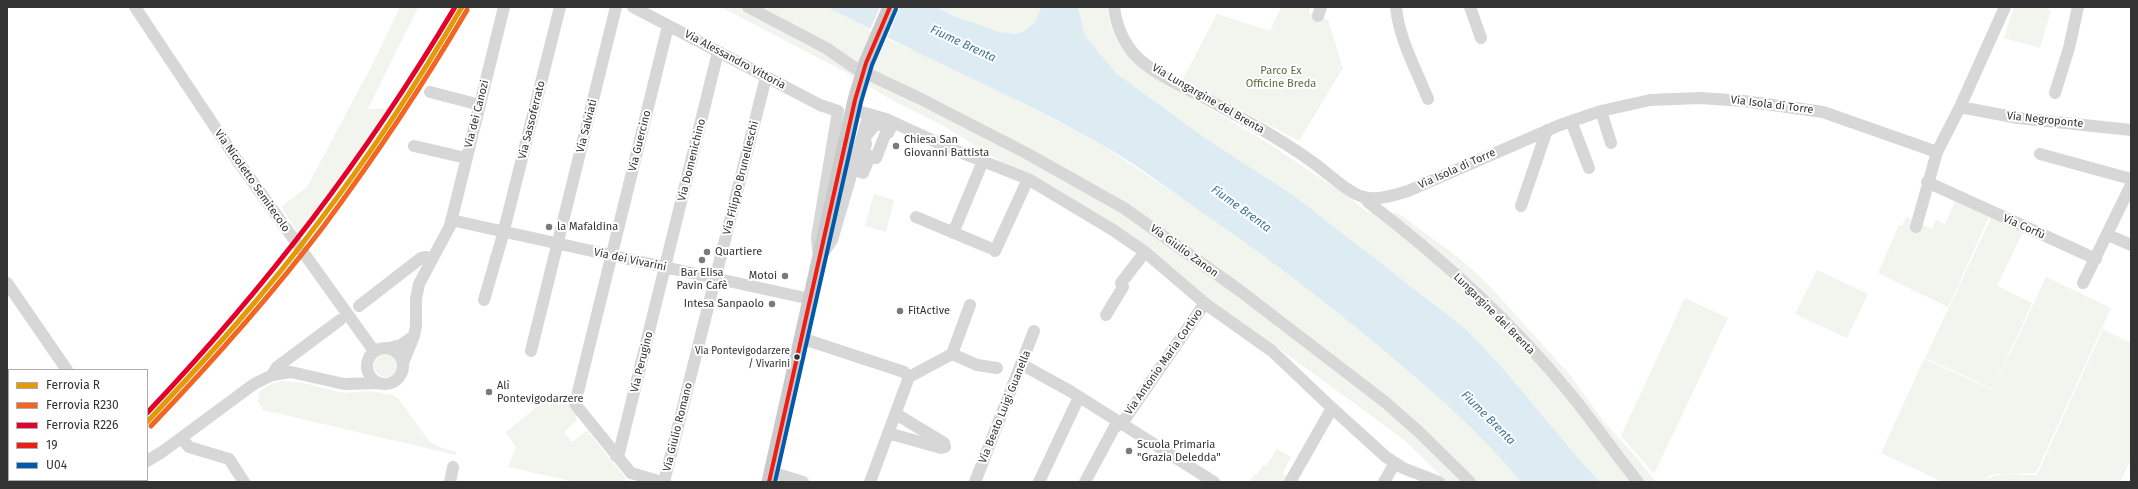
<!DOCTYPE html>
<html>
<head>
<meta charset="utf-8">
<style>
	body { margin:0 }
	#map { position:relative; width:2138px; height:489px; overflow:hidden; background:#fff; font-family:"Fira Sans",sans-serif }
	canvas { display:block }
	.frame { position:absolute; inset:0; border:8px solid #333; pointer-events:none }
	.legend { position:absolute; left:8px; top:369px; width:140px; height:112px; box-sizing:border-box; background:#fff; border:1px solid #adadad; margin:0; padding:5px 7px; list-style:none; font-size:12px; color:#333 }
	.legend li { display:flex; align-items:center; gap:8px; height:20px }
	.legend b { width:20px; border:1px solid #adadad }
</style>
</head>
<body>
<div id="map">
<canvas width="2138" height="489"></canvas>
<div class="frame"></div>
<ul class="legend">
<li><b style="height:5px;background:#e39a05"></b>Ferrovia R</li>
<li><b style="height:5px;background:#f26522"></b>Ferrovia R230</li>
<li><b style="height:5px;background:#e4002b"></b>Ferrovia R226</li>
<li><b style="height:5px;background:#f01d14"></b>19</li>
<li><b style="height:5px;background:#005aab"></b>U04</li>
</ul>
</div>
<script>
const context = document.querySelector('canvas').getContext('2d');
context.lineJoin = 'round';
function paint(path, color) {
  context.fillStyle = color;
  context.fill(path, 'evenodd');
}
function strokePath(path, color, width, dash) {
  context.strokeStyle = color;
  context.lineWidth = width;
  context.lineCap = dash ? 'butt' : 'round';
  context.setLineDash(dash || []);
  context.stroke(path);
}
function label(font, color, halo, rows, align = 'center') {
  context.font = font + ' "Fira Sans",sans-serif';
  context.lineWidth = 4;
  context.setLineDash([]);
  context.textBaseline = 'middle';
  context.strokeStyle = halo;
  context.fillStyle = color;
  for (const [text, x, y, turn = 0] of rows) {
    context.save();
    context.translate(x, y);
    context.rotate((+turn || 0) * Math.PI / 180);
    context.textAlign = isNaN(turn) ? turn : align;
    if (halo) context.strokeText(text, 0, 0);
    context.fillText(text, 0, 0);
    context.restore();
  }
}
const green = new Path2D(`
	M400,7h18l-50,102 26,-1 -93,129 -20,-30 26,-20 65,-122z
	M721,7h106l64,34 34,14 64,31 110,57 141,94 96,71 112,97 53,52 20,25h-74l-44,-43 -122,-89 -16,-9 -77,-54 -185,-124 -56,-35 -57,-29 -43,-26z
	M937,7h104c-3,7 -4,15 -9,19 -4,4 -11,8 -17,8 -17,2 -62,-19 -78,-27z
	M1078,7h29c4,31 16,47 41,65l118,70 80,53 21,17 31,1 62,46 26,23 84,93 34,47 33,36 19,24h-56l-22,-24 -72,-86 -39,-42 -174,-135 -88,-57 -88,-64 -32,-38z
	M1281,7h29l-1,6 19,7 15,48 -44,73 -116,-62 34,-65 53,17z
	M2014,7h28l9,3 -11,38 -36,-10z
	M874,194l20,6 -8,32 -21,-6z
	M1955,202l34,15 -41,90 -70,-34 21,-48 3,1 4,-9 26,12 4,-9 9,4z
	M1991,218l32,14 -26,54 35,17 -39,86 -68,-31z
	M1817,270l51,24 -21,44 -52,-24z
	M2046,277l65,31 -75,165 -39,1 -8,2 -8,6h-38l-62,-29 43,-94 69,31z
	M1685,298l43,20 -74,156 -33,-38z
	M2103,329l28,14v117l-11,22h-137c13,-12 37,-6 54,-7z
	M374 365a12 12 0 1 1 24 0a12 12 0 1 1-24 0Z
	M283,381l20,2 41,10 26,-2 22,4 6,3 32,44 10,5 16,5v3l-193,-45 -5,-8 2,-11 9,-6z
	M559,392l17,23 -1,2 2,3 -13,12 8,10 15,-12 39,49 -2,3h-49l-67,-15 8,-20 -10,-15 32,-26z
	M1277,449l14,8 -9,17 5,2 -3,6h-34l4,-8 3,1 6,-10 3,1z`);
const water = new Path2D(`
	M827,7h110l17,9 45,16 16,2 8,-2 12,-9 6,-16h37l7,29 32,38 88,64 88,57 174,135 39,42 72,86 22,24h-79c-34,-42 -74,-78 -115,-113 -66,-57 -134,-109 -206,-158 -34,-24 -67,-49 -103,-69 -88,-49 -181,-88 -270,-135z`);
const pier = new Path2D(`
	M880,7h20l-14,34 -17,-9z`);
const minor = new Path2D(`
	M135,7l102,153 137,191
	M633,7l187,98 18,6
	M748,7l78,41 29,20 64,30 107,55 98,55 115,82 146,112 34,30 51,50
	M1114,7c2,17 9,34 20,47 18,19 44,30 67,42 37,20 75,40 110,65 16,11 34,30 52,36 14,4 32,-2 45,-6l152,-66 41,-14 49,-11 50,-2 44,3 79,11 114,40
	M1396,7c3,32 20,62 32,92
	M1470,7l11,31
	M1318,16l3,-9
	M430,92l50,13
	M2055,93l14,-45 9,-41
	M1960,107l58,11 113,12
	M858,111l28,8 61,28 81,32 85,51 32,22 62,53 65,46 60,57 54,49 17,11 36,14
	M1601,111l10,32
	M1571,121l18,47
	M877,123l13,6 -2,4 -3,2 -9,23 -6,-2 -7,17 -5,-2 8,-27 -3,-1c3,-9 8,-13 14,-20z
	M414,146l52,12
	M2040,154l91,25
	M1927,182l169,77
	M1365,197l3,5c72,55 142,118 200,189 24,29 46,61 70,91
	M1521,206l26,-76
	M916,217l74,31
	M451,220l359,79
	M1916,227l21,-75 23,-45 45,-100
	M953,233l30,-72
	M2108,235l23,10
	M818,250l-1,-13 21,-126
	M995,251l33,-72
	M822,255l10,-15 37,-126
	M7,283l60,87
	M2083,283l48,-98
	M484,300l18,-62 58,-231
	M359,306l62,-48 5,-1 5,3
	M1106,315l17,-28 -2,-4 24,-31
	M414,336l2,-10v-27l3,-15 31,-58 54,-219
	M801,338l103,34 5,5
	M367 366a18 18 0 1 1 36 0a18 18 0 1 1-36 0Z
	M389,348l12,-3 13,-9 -11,27
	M531,351l85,-344
	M952,354l25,11 20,3
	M1021,364l49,27 144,91
	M272,375l5,-8 63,-47
	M909,377l43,-23 18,-49
	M888,433l53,15 4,-1 -1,-4 -48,-29
	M181,438l8,9 40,12 15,23
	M616,456l3,-3 98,-397 3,-3
	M147,461l15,-9 92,-68 18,-9 19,-3 53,12 35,-1
	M771,472l32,10
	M124,480v2
	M107,482l2,-2
	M450,482l3,-15
	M662,482l-31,-9 -56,-69 93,-378
	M664,482l102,-405
	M870,482l39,-105
	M975,482l59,-151
	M1039,482l40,-85
	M1085,482l29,-54 11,-9 80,-116
	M1290,482l42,-74
	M1384,482l11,-19`);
const major = new Path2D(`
	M769,482l86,-382 11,-37 24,-56`);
const bus1 = new Path2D(`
	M769,482l86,-382 11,-37 24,-56`);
const bus2 = new Path2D(`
	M775,482l86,-380 11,-37 24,-56`);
const rail1 = new Path2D(`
	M147,422c60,-64 119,-129 171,-199 53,-69 100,-141 144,-216`);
const rail2 = new Path2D(`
	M151,426c61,-64 119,-129 172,-199 52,-70 100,-142 144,-217`);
const rail3 = new Path2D(`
	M147,413c120,-127 218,-255 308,-406`);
const markers = [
	[896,146,4,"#7a7a7a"],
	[549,227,4,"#7a7a7a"],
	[707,252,4,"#7a7a7a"],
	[702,260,4,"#7a7a7a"],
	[785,276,4,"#7a7a7a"],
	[772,304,4,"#7a7a7a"],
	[900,311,4,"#7a7a7a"],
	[797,357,3.5,"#333"],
	[489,392,4,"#7a7a7a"],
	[1129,451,4,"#7a7a7a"]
];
const busNames = [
	["Via Pontevigodarzere",790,351],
	["/ Vivarini",790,364]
];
const streetNames = [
	["Via Alessandro Vittoria",735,60,28],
	["Via Lungargine del Brenta",1208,99,30],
	["Via Isola di Torre",1772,105,7],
	["Via dei Canozi",477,114,-76],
	["Via Sassoferrato",532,120,-76],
	["Via Negroponte",2045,120,6],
	["Via Salviati",587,126,-76],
	["Via Guercino",640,141,-76],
	["Via Domenichino",692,160,-76],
	["Via Isola di Torre",1457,169,-24],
	["Via Filippo Brunelleschi",741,178,-76],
	["Via Nicoletto Semitecolo",252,181,55],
	["Via Corfù",2024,227,24],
	["Via Giulio Zanon",1184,251,36],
	["Via dei Vivarini",630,260,12],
	["Lungargine del Brenta",1494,314,45],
	["Via Perugino",642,362,-76],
	["Via Antonio Maria Cortivo",1164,362,-55],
	["Via Beato Luigi Guanella",1005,407,-68],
	["Via Giulio Romano",678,427,-76]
];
const parkNames = [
	["Parco Ex",1281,71],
	["Officine Breda",1281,84]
];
const poiNames = [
	["Chiesa San",904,140],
	["Giovanni Battista",904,153],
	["la Mafaldina",557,227],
	["Quartiere",715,252],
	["Bar Elisa",702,273,"center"],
	["Pavin Cafè",702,286,"center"],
	["Motoi",777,276,"right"],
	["Intesa Sanpaolo",764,304,"right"],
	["FitActive",908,311],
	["Alì",497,386],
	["Pontevigodarzere",497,399],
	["Scuola Primaria",1137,445],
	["\"Grazia Deledda\"",1137,458]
];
const waterNames = [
	["Fiume Brenta",963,44,25],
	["Fiume Brenta",1241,209,36],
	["Fiume Brenta",1488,418,45]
];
paint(green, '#f1f5ed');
paint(water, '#ddebf3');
paint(pier, '#fff');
strokePath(minor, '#d7d7d7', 12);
strokePath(major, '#cacaca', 15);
strokePath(bus1, '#f01d14', 4);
strokePath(bus2, '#005aab', 4);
strokePath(rail1, '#e39a05', 5);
strokePath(rail2, '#f26522', 5);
strokePath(rail3, '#e4002b', 5);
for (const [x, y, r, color] of markers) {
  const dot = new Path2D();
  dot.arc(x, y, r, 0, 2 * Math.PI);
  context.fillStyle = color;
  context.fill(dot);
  strokePath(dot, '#fff', 1.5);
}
label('10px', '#333', '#fff', busNames, 'right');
label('11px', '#333', '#fff', streetNames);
label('11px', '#56703f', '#fff', parkNames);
label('11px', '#333', '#fff', poiNames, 'left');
label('italic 12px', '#3f7597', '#fff', waterNames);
</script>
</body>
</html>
